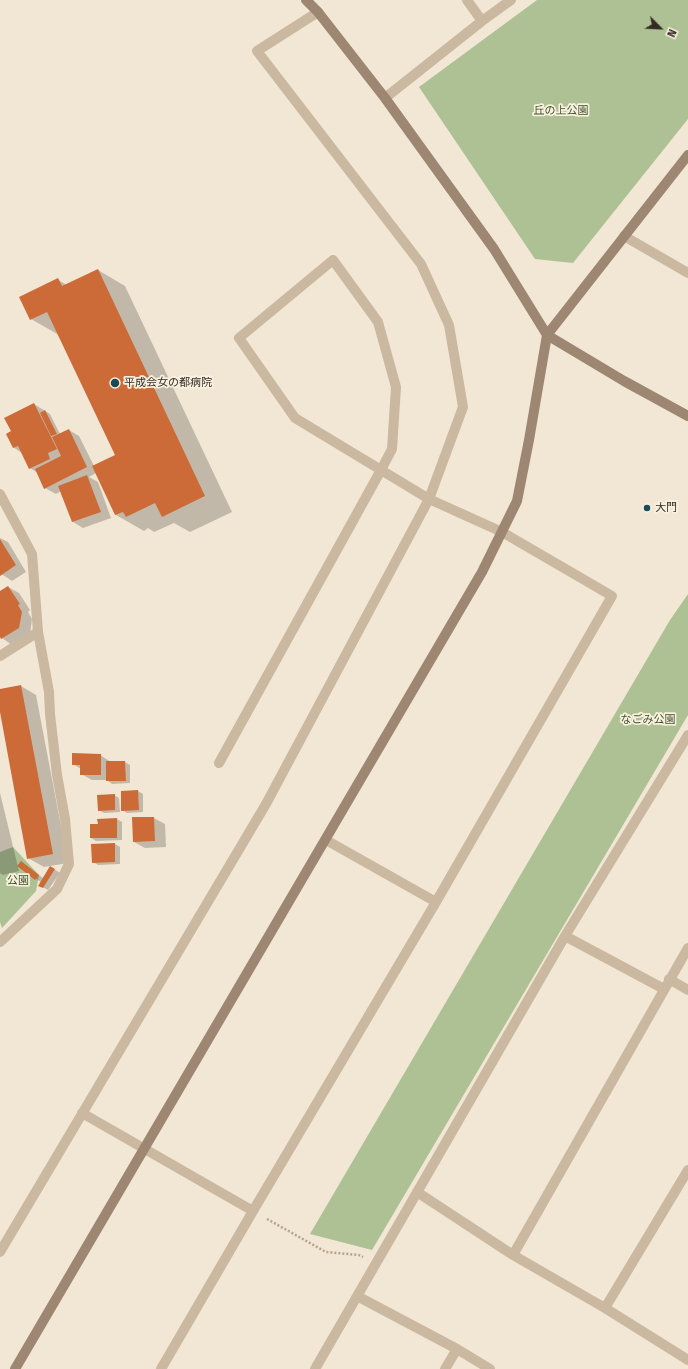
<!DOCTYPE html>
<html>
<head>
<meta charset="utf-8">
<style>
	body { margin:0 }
	#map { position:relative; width:688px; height:1369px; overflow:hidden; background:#f2e7d4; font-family:"Fira Sans",sans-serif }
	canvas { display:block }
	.north { position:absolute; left:640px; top:8px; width:40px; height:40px; -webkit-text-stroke:3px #f9f1e0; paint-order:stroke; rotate:114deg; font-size:11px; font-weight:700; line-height:16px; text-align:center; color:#332a24 }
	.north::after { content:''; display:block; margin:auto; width:14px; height:18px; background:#332a24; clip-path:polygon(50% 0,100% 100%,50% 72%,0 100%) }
</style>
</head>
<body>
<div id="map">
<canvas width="688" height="1369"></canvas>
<div class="north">N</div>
</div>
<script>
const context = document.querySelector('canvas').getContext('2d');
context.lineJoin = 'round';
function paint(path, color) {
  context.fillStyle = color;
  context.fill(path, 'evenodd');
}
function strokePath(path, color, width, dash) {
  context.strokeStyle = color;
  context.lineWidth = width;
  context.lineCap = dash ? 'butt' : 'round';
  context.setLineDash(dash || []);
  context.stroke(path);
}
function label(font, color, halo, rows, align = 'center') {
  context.font = font + ' "Fira Sans","Noto Sans JP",sans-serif';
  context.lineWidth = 3.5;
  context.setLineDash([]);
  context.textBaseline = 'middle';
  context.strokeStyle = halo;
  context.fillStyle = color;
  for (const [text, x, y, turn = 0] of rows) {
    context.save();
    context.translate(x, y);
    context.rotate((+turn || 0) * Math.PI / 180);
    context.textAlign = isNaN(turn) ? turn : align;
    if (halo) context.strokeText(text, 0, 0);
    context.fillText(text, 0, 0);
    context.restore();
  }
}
const green = new Path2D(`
	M537,0h151v119l-115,144 -38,-4 -116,-172z
	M688,594v121l-316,535 -62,-16 360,-614z
	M13,847l26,28 -3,16 -34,37 -2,-6v-70z`);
const shadow = new Path2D(`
	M98,270l27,16 107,226 -42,20 -16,-9 -20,9 -6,-4 -4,3 -28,-16 -20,-42 -7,4 9,5 13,36 -28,10 -10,-6 -12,-31 -5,3 -11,-6 -7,-15 -8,-5 -8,-15 -9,-6 -1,-16 22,-27 16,10 10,20 9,-4 10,6 15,30 22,-10 -57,-121 -28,-16 27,-39 9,5z
	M0,538l8,4 18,30 -14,9 -12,-8z
	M8,587l11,6 11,17 -2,2 4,7 -2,15 -18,11 -10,-7 -2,-2v-44z
	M21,686l15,9 32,168 -24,4 -16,-9 -28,-152v-16z
	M100,755l11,7h14l5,3v18l-18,1 -5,-4h-15l-11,-6v-5l-8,-5z
	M138,791l5,3v18l-16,1 -5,-3z
	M0,793l19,78 -16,4 -3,-2z
	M114,795l5,3 1,14 -16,1 -5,-3z
	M154,818l11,6 1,23 -21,1 -11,-6z
	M117,819l5,3v18l-26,1 -5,-3 8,-13z
	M115,844l5,3v17l-22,1 -5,-3z
	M21,862l22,16 8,-11 9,6 -12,17 -9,-5 2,-3 -5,-3z`);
const building = new Path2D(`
	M98,269l107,227 -43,21 -7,-14 -29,14 -3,-5 -8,3 -23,-49 23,-11 -68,-143 -17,8 -11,-23 39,-19 4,8z
	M34,403l23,46 -9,4 2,6 -21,10 -11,-23 -5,2 -7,-14 5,-3 -7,-13z
	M45,410l12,24 -6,2 -11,-23z
	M69,429l18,38 -43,22 -9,-20 26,-13 -9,-19z
	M87,475l14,37 -29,10 -14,-36z
	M0,539l16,26 -16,11z
	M8,586l12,18 -2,1 4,7 -3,16 -18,11 -1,-2v-46z
	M21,685l32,169 -26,5 -27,-147v-23z
	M72,753l29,1v21h-21v-10h-8z
	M106,761h19l1,20h-20z
	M138,790l1,20 -18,1v-20z
	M115,794v16l-17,1 -1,-16z
	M132,817h22l1,24 -22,1z
	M117,818v20h-27v-14h8l-1,-5z
	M115,843v19l-23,1 -1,-19z
	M21,861l18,14 -4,5 -18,-14z
	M50,866l5,3 -12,19 -5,-2z`);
const path = new Path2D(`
	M267,1219l59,33 33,3 4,2`);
const street = new Path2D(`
	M467,0l15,21
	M385,98l97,-77 29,-21
	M624,236l64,37
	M0,494l32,60 6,78 11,60 1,22 7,61 8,44 4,45 -12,25 -57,53
	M0,656l38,-24
	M326,840l110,62
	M565,936l99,53
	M669,979l19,11
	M82,1113l171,98
	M417,1192l96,63 92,53 83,52
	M0,1252l266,-448 163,-305 34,-92 -14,-82 -28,-61 -164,-213 61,-39
	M513,1255l175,-307
	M357,1296l100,53 33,20
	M605,1308l83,-138
	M161,1369l92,-158 183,-309 176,-306 -110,-64 -73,-33 -134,-81 -56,-80 94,-78 45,62 18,65 -4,62 -11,21 -162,293
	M315,1369l250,-433 123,-201
	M445,1369l12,-20`);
const secondary = new Path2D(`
	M306,0l12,12 67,86 109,151 53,86 77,46 64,35
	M15,1369l467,-797 35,-71 12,-61 18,-105 141,-180`);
const markers = [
	[115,383,5,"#184b56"],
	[647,508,4,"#184b56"]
];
const parkNames = [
	["丘の上公園",561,111],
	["なごみ公園",648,720],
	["公園",18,881]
];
const poiNames = [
	["平成会女の都病院",124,383],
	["大門",655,508]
];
paint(green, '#adc194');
paint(shadow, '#0003');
paint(building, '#cc6b37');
strokePath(path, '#b5a28b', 2.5, [2, 2]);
strokePath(street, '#cab8a0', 10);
strokePath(secondary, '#9d8672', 10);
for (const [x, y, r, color] of markers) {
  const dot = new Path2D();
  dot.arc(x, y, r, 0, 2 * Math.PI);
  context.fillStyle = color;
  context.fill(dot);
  strokePath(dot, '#f9f1e0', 1.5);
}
label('11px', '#3e5227', '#f9f1e0', parkNames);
label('11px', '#332a24', '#f9f1e0', poiNames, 'left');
</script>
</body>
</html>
